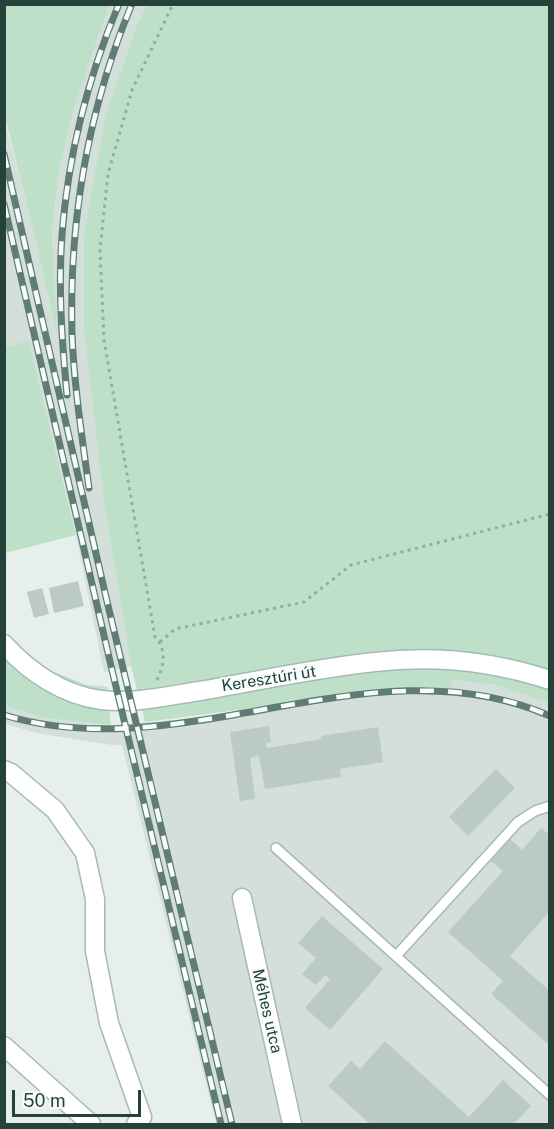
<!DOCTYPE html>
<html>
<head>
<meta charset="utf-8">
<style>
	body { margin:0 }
	#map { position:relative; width:554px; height:1129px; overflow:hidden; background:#e6efeb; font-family:"Public Sans",sans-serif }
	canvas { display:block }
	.frame { position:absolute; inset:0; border:6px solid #24423a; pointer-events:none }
	.scale { position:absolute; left:12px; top:1090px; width:129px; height:27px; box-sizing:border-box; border:3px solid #24423a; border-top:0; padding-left:8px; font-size:18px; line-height:21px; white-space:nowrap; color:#24423a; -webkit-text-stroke:4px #f7fbf9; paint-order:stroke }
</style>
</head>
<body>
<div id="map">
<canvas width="554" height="1129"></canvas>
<div class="frame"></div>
<div class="scale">50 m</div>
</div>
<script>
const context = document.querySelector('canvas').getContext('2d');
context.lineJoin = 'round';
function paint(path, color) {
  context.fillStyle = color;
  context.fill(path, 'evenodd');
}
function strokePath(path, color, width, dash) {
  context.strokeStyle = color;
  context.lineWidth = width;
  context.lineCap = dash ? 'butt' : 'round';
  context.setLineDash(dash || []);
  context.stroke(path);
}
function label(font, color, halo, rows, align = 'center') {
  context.font = font + ' "Public Sans",sans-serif';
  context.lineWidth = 4.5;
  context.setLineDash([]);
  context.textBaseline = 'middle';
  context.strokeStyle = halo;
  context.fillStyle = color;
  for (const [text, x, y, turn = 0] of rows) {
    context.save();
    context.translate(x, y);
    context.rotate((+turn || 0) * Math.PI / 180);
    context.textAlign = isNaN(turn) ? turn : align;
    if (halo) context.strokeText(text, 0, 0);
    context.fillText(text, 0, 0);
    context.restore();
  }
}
const built = new Path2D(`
	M109,5h38l-11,21 -31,91 1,400 25,149 -27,6 -31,-152 -44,-180 -24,8 -1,-231 30,116 22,97 -4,-97 7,-62 15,-62z
	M453,680l42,5 54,18v421h-333l-94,-379h-10l-71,-11 -36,-10 -1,-18 40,12 67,7 64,-5 239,-33 37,1z`);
const green = new Path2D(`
	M4,5h105l-35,104 -15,62 -7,62 5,102 -23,-102 -29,-116z
	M147,5h402v698l-54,-18 -42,-5 -2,8 -38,-1 -268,35 -14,-56 -25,-149 -22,-187v-94l21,-119 31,-91z
	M29,340l47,195 -71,18v-205z
	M4,632l32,33 51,20 20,2 4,38 -67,-7 -39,-12z`);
const building = new Path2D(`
	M78,581l6,25 -30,7 -5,-25z
	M42,588l7,26 -15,4 -7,-26z
	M269,726l2,16 -5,1 1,5 55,-9 -1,-3 57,-9 5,35 -43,7 1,8 -76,12 -6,-33 -9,2 5,41 -15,2 -10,-69z
	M496,769l19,19 -47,48 -19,-19z
	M541,828l9,7v76l-40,45 40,35v55l-59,-52 12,-13 -55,-49 55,-61 -12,-10 19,-22 12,11z
	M322,916l61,53 -53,61 -25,-22 25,-29 -5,-4 -9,10 -14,-11 14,-16 -18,-15z
	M385,1041l84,76 34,-37 28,26 -17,18h-144l-42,-38 23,-25 9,8z`);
const path = new Path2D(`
	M160,642l15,-13 129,-27 47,-37 199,-51
	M157,680c7,-14 10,-30 -2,-43l-51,-297 -4,-90 8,-76 24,-84 41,-86`);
const service = new Path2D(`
	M276,848l274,247
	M396,956l122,-134 17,-11 15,-5`);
const minor = new Path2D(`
	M4,770l7,3 44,37 30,43 10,46v52l14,72 33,94 -6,7
	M242,898l50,226
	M4,1046l87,78`);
const secondary = new Path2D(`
	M4,644c25,28 59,51 97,56 33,4 66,-4 99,-9 58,-10 116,-23 175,-29 60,-7 117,-1 175,18`);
const rail = new Path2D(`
	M4,154l102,443 126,527
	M4,204l108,466 109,454
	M67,395c-5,-53 -9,-107 -5,-160 6,-79 26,-158 57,-231
	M89,488c-7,-51 -15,-103 -17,-154 -3,-113 16,-225 60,-330
	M4,715c180,55 369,-77 546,1`);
const streetNames = [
	["Keresztúri út",269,679,-9],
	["Méhes utca",267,1011,77]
];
paint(built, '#d4dfda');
paint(green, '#bfe0c8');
paint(building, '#bbcac4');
strokePath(service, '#a8b8b2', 12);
strokePath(minor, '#a8b8b2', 21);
strokePath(secondary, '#a4bbb3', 21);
strokePath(path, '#86b3a5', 3, [3, 4.5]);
strokePath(service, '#fff', 9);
strokePath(minor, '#fff', 18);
strokePath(secondary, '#fff', 18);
strokePath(rail, '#5f7d75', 7);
strokePath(rail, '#f7fbf9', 4.5, [14]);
label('16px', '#24423a', '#f7fbf9', streetNames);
</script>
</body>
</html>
